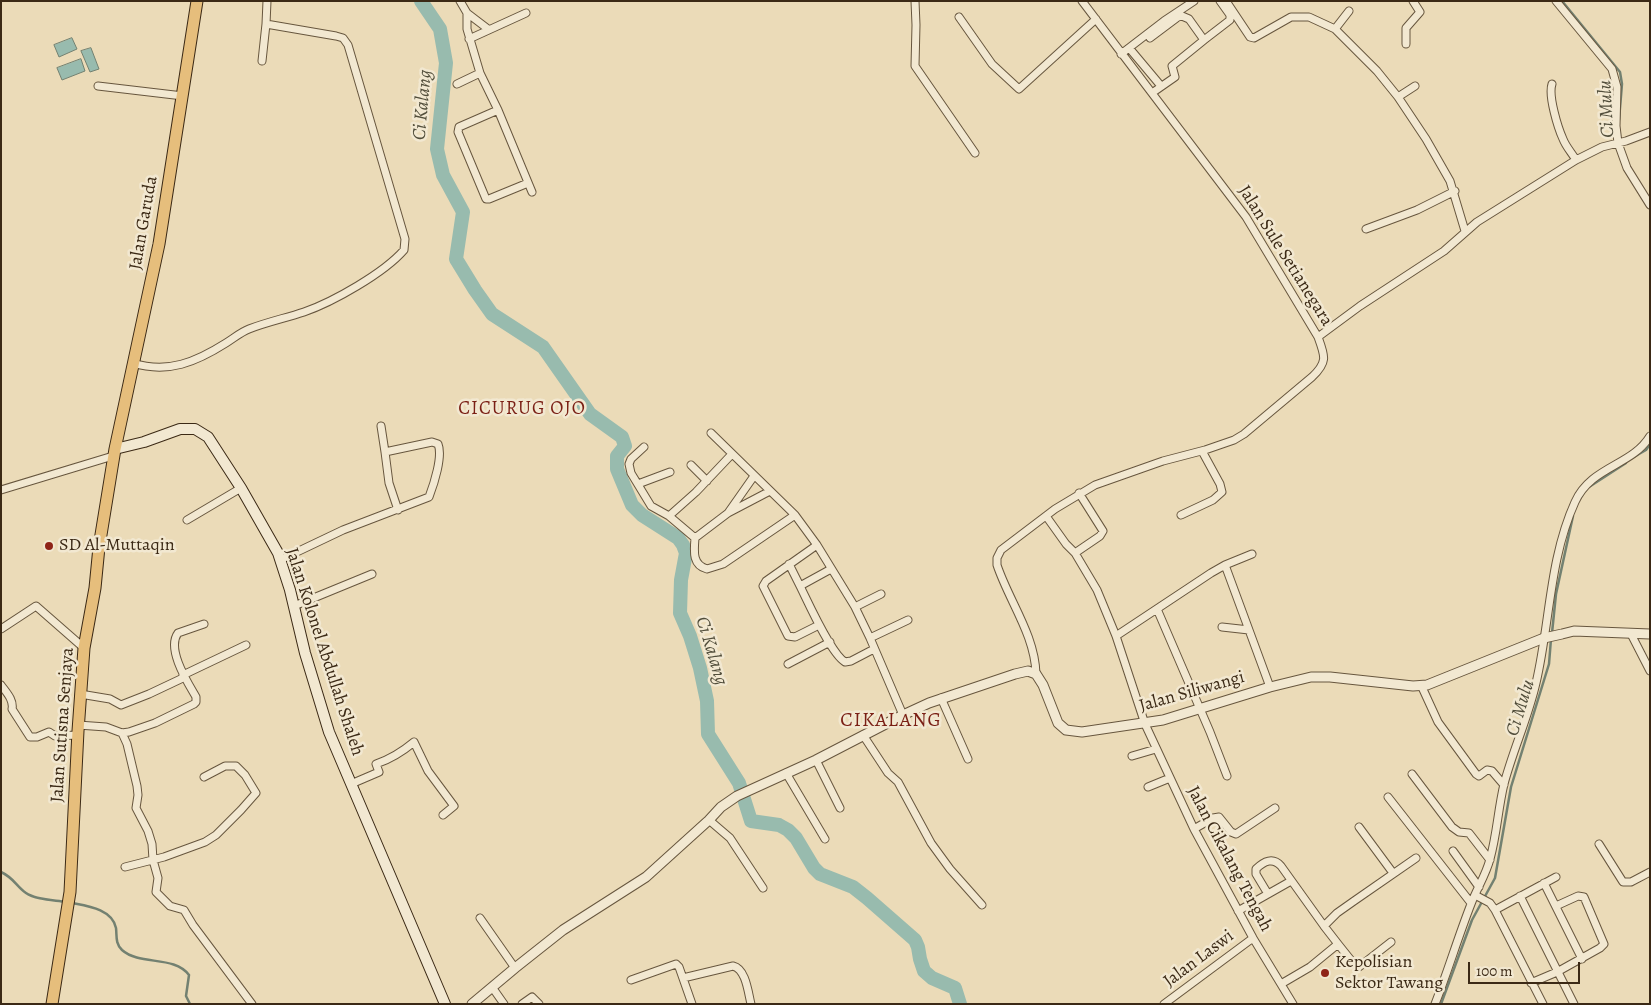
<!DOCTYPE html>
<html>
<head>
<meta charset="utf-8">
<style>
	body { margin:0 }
	#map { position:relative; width:1651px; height:1005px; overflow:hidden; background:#ebdbb8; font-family:Alegreya,serif }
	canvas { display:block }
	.frame { position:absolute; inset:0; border:2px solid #3b2915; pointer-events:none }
	.scale { position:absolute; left:1468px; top:962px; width:112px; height:22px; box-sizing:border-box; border:2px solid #3b2915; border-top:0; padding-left:6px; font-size:15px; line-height:18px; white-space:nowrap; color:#3b2915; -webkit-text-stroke:4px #f2e8d1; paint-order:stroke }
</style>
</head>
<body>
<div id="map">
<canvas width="1651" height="1005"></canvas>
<div class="frame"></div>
<div class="scale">100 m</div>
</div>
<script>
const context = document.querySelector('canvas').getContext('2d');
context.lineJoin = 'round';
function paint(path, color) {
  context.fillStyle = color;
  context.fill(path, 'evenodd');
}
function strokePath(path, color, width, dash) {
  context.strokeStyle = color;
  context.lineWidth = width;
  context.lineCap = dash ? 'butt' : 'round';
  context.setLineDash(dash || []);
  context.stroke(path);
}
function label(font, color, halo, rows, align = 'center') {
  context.font = font + ' Alegreya,serif';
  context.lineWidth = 5;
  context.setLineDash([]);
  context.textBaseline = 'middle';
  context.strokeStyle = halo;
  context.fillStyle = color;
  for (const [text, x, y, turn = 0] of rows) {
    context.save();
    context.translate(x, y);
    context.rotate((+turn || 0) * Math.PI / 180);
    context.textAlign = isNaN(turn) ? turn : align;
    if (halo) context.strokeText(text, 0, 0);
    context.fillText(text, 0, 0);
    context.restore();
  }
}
const water = new Path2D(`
	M72,38l5,11 -18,8 -5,-12z
	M91,48l8,21 -9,3 -9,-21z
	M81,59l4,12 -23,9 -5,-12z`);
const stream = new Path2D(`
	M1562,1l58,71 2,12 -3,36
	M1632,458l14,-8 4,-6
	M1589,487l37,-24
	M1552,633l4,-39 17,-78
	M1,872c13,6 15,14 25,21 10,7 28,7 40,9
	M72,903c15,3 40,6 44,25 1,8 -1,15 6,22 18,16 52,5 67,25l-3,21 4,8
	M1441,1004l31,-84 23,-42 16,-91 38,-123 2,-25`);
const river = new Path2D(`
	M421,1l19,28 6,34 -9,86 6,26 20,37 -7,47 19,31 17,24 51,33 47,67 32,23 3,9 -8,10v13l15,36 10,10 36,23 5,7 3,8 -5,27 -1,33 10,23 10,32 7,33 1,33 31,49 12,38 28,4 9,5 8,8 18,30 6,6 33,13 14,11 48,42 3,7 2,12 4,12 8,7 23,10 5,16`);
const minor = new Path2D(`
	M460,1l7,12v16l13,44 18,37 34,82
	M915,1l1,24 -1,41 60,87
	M1226,1l24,36 4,1 37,-21h18l26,12 42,42 21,26 28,42 24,42 15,50
	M1556,1l56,68 5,18 -1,39 2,17 9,25 23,37
	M467,13l21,16
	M959,17l33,47 27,25 77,-70
	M1335,29l14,-18
	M1150,38l28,-21 4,-1 7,3 15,21
	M469,39l57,-26
	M1406,44v-16l14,-16 -7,-11
	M1130,49l31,37
	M1121,54l43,-33 30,-20
	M262,61l4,-37
	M457,84l23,-11
	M1552,84c-4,12 6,44 11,55 3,8 9,14 13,21
	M98,86l85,10
	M1152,93l23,-16 -3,-11 32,-26 26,-20v-5l-10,-14
	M1398,97l17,-11
	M498,110l-39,17 -1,5 28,67h3l39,-16
	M1366,229l51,-19 38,-19
	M1318,337l42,-31 84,-55 33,-29 99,-62 26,-13 24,-6 24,-9
	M133,363c35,11 63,-1 93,-20 8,-5 15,-11 23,-14 18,-7 37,-11 55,-17 29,-10 80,-39 100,-62l1,-11 -57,-194 -5,-7 -7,-2 -70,-12 1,-23
	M711,433l84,82 22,30 38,62 15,31 33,77
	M644,447l-13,12 -2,5 2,9 20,33 18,10
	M385,452l4,31 9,27
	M732,454l-36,38 -27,24 26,22c-1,13 -3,27 12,31l16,-5 72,-49
	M691,465l16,16
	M638,484l32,-12
	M1,490l112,-34
	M728,513l26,-37
	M1181,515l32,-15 9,-8 -2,-8 -18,-33
	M1046,516l20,28 9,9 22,37 19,46 29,88 49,105 59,109 40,66
	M187,520l54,-32
	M695,538l33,-25 42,-22
	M817,545l-51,36 -3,5 25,50 7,1 24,-12
	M1075,553l25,-17 3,-5 -24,-38
	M280,560l63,-30 86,-33c5,-13 14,-41 9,-53l-6,-2 -47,10 -4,-26
	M789,564l11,22
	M1225,565l24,65
	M831,569l-31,17c8,16 31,68 45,76l6,-1 23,-12
	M294,606l78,-32
	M855,607l26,-13
	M1157,609l53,123 17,44
	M1222,627l27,3 21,57
	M1,629l35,-23 48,42
	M1631,634l19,37
	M1116,636l95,-63 14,-8 27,-11
	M870,638l38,-18
	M788,664l42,-22
	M1036,674c-1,-39 -27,-73 -39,-109v-7l4,-8 54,-41 40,-24 68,-24 42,-11 29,-10 10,-6 68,-57c16,-15 13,-21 6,-40l-72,-120 -164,-216
	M183,675l63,-30
	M1,685c5,7 13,15 11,24l18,28h7l12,-5 6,4 23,-1
	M1421,685l17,37 38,52 3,2 8,-6 5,1 12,14
	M80,694l30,5 11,6 28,-11 36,-17
	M941,698l27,61
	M78,725l28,2 16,6 7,-1 26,-9 39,-19 2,-2v-5c-8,-14 -30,-48 -18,-64l26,-9
	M122,733l5,11 10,42 1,9 -2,13 12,23 4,13 1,16 5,18 -2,14 14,14 14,4 9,15 59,79
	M863,735l25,38 10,9 33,61 19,26 32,36
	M1132,756l24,-7
	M816,760l24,48
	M786,773l39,66
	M1412,774l40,53 7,5 10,1 21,27
	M351,784l28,-12 -3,-8c15,-5 26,-12 38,-22l14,29 26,35 -11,9
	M1148,787l22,-9
	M1388,797l83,106
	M709,820l21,18 33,50
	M1359,827l34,46
	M1194,829l19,-11 6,-1 12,15 5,2 39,-26
	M1599,844l24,38h8l19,-10
	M1453,851l26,36
	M125,867l39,-10 41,-15 11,-7 25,-25 15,-17 -11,-18 -9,-9h-11l-21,11
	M1544,883l38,76
	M1268,894l-12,-20v-5c8,-8 17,-12 25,-3l43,60
	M1475,895l15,8 5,7 61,-33
	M1520,896l54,108
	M1495,910l48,94
	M1238,911l53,-30
	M480,918l35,50
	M1338,944l16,20 5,3 32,-25
	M683,978l50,-12c13,3 15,26 18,38
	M631,980l45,-16 3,3 13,37
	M1531,983l26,-11 43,-24 4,-4 -20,-47 -6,-1 -22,10
	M1281,984l29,-17 28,-23 -14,-18 13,-13 17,-12 62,-43
	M492,987l12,17
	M522,1004l10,-7 7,7
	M1164,1004l89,-66
	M1435,1004c13,-33 23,-67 36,-100 6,-16 15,-29 19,-45 7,-25 8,-50 14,-75 9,-34 24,-66 32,-101 14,-59 13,-124 39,-181 16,-36 57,-36 75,-66`);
const tertiary = new Path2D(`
	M472,1004l43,-36 48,-38 83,-53 63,-57 12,-13 16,-11 79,-36 87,-45 26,-12 86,-29 13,-3 8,3 7,11 15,38 8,7 16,2 81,-12 107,-33 41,-10h19l83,9 14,-1 117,-47 18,-4 12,-3 76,3`);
const secondary = new Path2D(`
	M115,449l29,-7 36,-13h15l13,8 33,51 37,65 12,37 15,63 24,79 116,272`);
const primary = new Path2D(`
	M52,1004l18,-112 8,-161 6,-83 11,-60 4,-41 16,-98 44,-205 38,-243`);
const markers = [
	[49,546,5,"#8f2418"],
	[1325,973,5,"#8f2418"]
];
const streetNames = [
	["Jalan Garuda",144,223,-80],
	["Jalan Sule Setianegara",1285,256,58],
	["Jalan Kolonel Abdullah Shaleh",324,652,72],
	["Jalan Siliwangi",1192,692,-16],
	["Jalan Sutisna Senjaya",63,725,-86],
	["Jalan Cikalang Tengah",1229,859,62],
	["Jalan Laswi",1199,959,-37]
];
const poiNames = [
	["SD Al-Muttaqin",59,546],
	["Kepolisian",1335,963],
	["Sektor Tawang",1335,984]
];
const waterNames = [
	["Ci Kalang",423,105,-85],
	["Ci Mulu",1607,109,-93],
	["Ci Kalang",711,651,73],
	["Ci Mulu",1521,708,-73]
];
const neighbourhoodNames = [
	["CICURUG OJO",522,409]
];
const quarterNames = [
	["CIKALANG",891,721]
];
paint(water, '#98bbae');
strokePath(water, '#738171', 1);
strokePath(stream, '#738171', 2.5);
strokePath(river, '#98bbae', 14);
strokePath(minor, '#67563e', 9);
strokePath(tertiary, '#67563e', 11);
strokePath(secondary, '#3b2915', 12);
strokePath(primary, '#3b2915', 13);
strokePath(minor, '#f2e8d1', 7);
strokePath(tertiary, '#f2e8d1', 9);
strokePath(secondary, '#f2e8d1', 10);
strokePath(primary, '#e6be7c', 11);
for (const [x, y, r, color] of markers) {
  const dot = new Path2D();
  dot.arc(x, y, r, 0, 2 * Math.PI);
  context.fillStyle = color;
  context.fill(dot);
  strokePath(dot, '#f2e8d1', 2);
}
label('18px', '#3b2915', '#f2e8d1', streetNames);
label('18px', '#3b2915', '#f2e8d1', poiNames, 'left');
label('italic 19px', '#524e3b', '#f2e8d1', waterNames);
context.letterSpacing = '1px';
label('19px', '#7a1f14', '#f2e8d1', neighbourhoodNames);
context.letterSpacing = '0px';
context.letterSpacing = '1px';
label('20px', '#7a1f14', '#f2e8d1', quarterNames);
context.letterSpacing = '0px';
</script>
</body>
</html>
